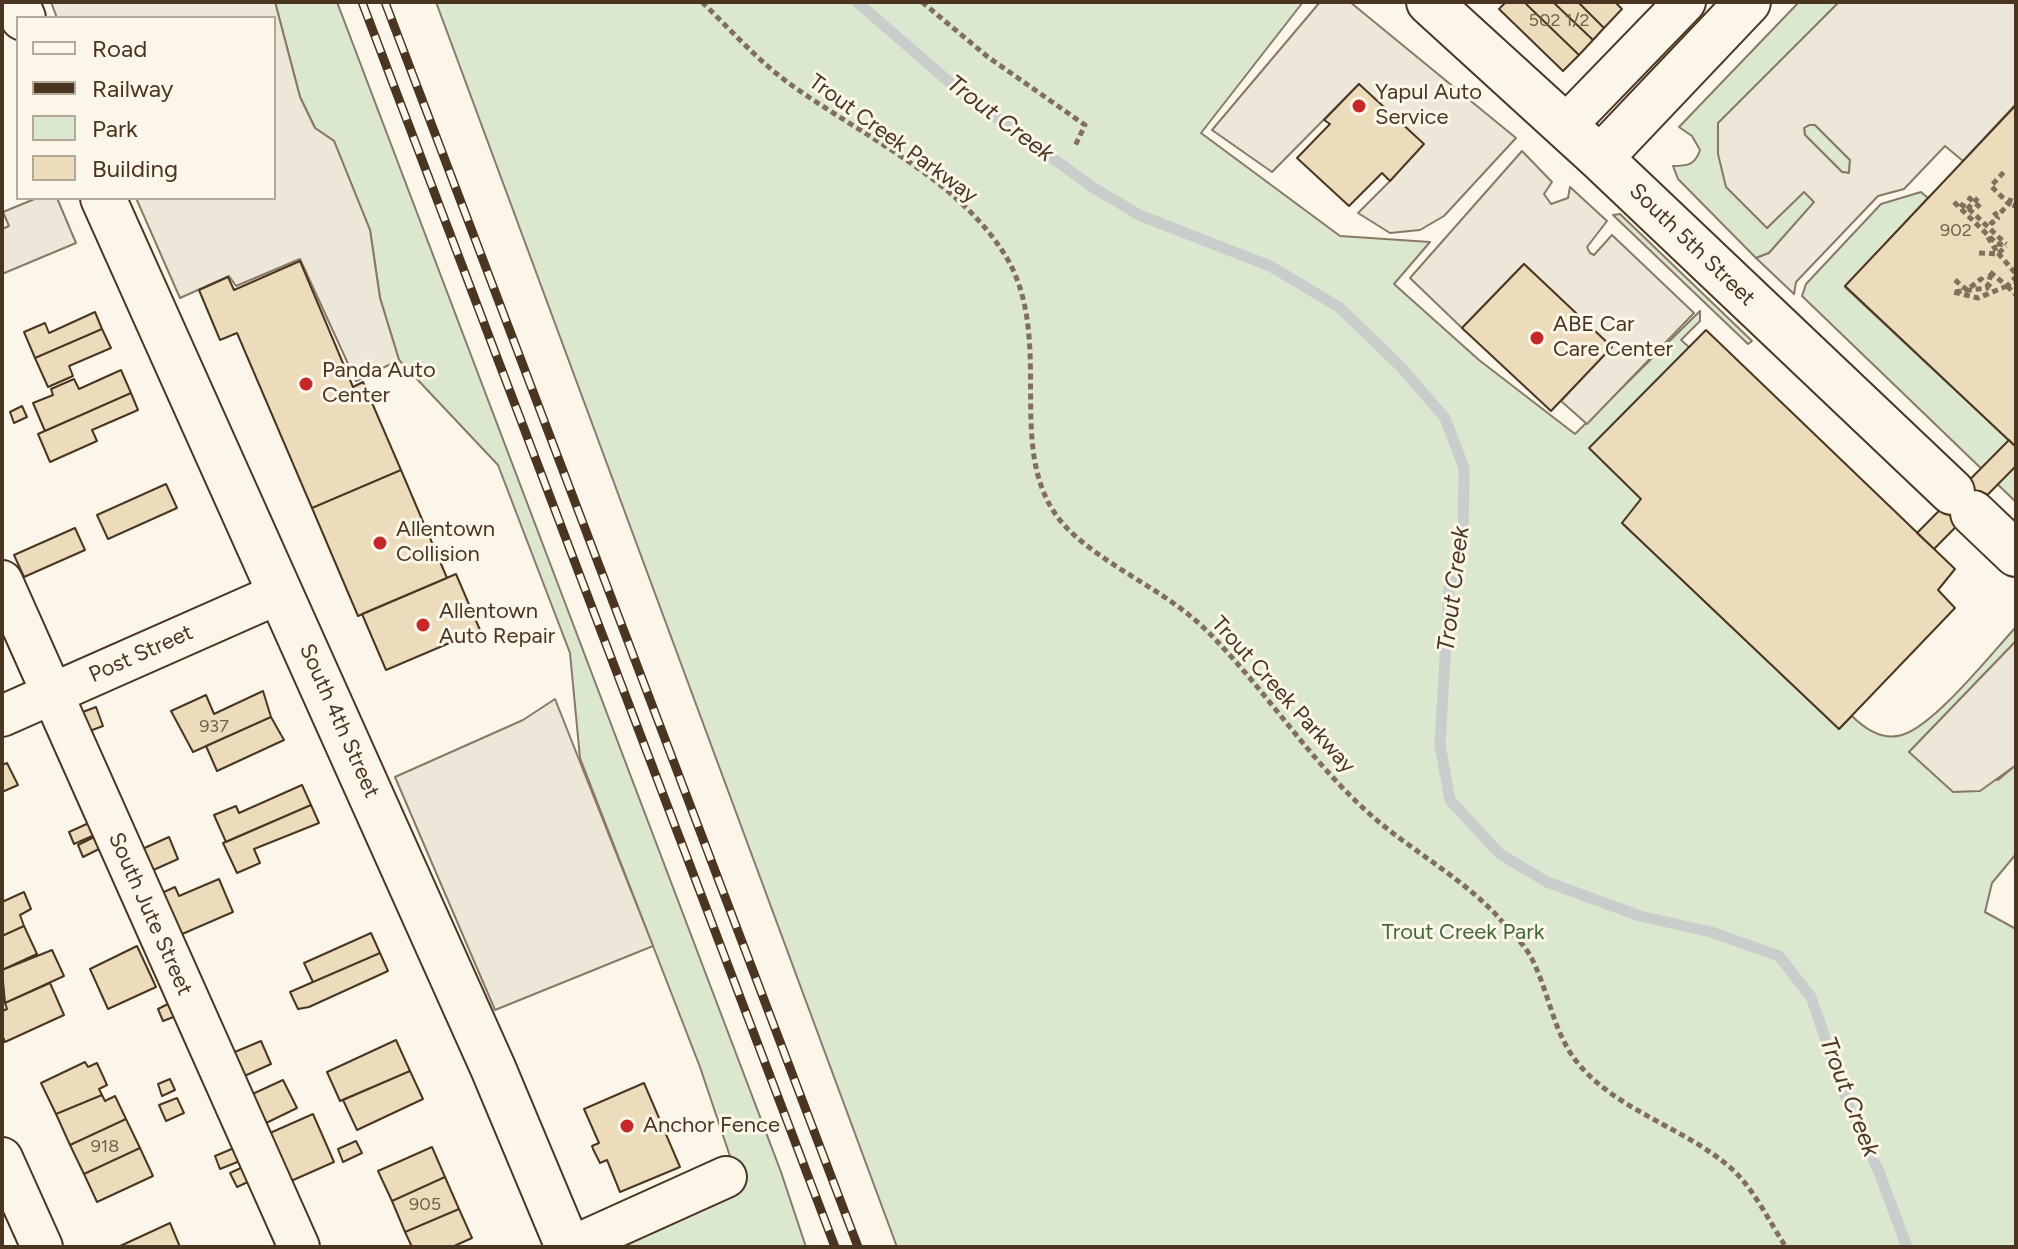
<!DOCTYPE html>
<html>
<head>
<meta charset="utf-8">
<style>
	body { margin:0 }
	#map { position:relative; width:2018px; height:1249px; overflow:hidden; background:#fbf6e9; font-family:Figtree,sans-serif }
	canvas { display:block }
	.frame { position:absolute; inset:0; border:4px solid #4a3520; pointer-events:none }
	.legend { position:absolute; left:16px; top:16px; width:260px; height:184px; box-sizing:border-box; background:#fbf6e9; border:2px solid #b4a999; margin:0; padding:10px 14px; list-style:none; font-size:24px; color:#4a3520 }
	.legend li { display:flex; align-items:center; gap:16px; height:40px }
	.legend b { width:40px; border:2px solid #b4a999 }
</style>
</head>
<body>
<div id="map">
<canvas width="2018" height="1249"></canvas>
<div class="frame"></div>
<ul class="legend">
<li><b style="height:10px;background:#fbf6e9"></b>Road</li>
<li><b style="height:10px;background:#4a3520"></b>Railway</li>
<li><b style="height:22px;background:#dce7d0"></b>Park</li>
<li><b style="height:22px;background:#ecdcbc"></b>Building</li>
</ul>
</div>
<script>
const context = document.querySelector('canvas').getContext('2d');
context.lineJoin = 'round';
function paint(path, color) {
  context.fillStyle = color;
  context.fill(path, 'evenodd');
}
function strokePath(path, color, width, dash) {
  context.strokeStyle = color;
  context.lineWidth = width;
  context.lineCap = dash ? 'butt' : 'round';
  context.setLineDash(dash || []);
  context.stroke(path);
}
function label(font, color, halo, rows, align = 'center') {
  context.font = font + ' Figtree,sans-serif';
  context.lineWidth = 6;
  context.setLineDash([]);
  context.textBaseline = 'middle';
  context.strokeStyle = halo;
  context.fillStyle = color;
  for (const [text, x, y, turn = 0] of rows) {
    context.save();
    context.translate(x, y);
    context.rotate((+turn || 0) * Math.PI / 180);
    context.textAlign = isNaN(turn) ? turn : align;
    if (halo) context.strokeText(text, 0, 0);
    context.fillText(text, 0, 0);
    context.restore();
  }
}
const green = new Path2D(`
	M275,2h62l444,1170 25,75h-192l127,-58 -41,-122 -120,-309 -10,-105 -72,-188 -99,-105 -19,-62 -10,-68 -36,-89 -19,-13 -15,-31z
	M436,2h867l-102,131 139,103 90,6 -36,42 85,76 96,74 125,-123v10l-19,19 8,7 -48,152 -19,24 217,206 13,-13c13,13 30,25 50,19 32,-9 89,-81 114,-108v14l-107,111 89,28 18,-15v89l-24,29 -7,29 31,17v318h-1119z
	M1799,2h40l-24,25 -48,201 37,-37 11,12 -46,50 -13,5 -78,-79 -5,-13c15,0 22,-1 27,-16l-8,-14 -13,-9z
	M1809,125h6l35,35 -1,13 -7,-1 -37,-37 -1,-7z
	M1921,192l7,6 -83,89 171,160v55l-214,-206 4,-12 75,-80z
	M1620,214l132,127 -4,3 -135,-129z`);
const parking = new Path2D(`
	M51,2h224l25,95 15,31 19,13 36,89 10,68 19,62 -43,21 -56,-122 -64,27 -7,-10 -49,22 -44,-100h138v-180h-217z
	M1320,2h30l166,136 -72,78 -24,14 -30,3 -32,-20 32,-32 -31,-97 -87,88 -60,-42z
	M1839,2h177v102l-53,57 -18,-15 -41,43 -26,7 -82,86 -2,12 -38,-36 13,-5 45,-51 -10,-10 -37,36 -41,-41 -8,-33v-31zM1809,125h6l35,35 -1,13 -7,-1 -37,-37 -1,-7z
	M1522,151l30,31 -8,12 7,10 17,-6 2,-11 37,34 -20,26 3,6 4,2 18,-20 82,78 -107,111 -26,-23 50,-54 -87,-83 -62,64 -52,-50z
	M37,198h20l19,45 -74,31v-45l7,-3 -6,-14z
	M2016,641v124l-36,26 -27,1 -44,-40z
	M555,699l98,247 -158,64 -100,-233 128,-57z`);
const stream = new Path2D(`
	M857,2l105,91 132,95 45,27 131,51 69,41 62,60 44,51 19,50 -1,66 -14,54 -9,157 10,55 50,54 47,28 93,34 71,16 68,24 32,41 38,110 30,65 28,75`);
const building = new Path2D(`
	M1506,2h18l55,53 -16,16 -64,-62z
	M1524,2h29l40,38 -14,15z
	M1553,2h25l26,26 -11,12z
	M1578,2h37l7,7 -18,19z
	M1359,84l65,60 -34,37 -8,-8 -33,33 -52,-48 33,-34 -6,-4z
	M2016,105v342l-171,-161z
	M300,261l53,126 10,-5 38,88 -89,38 -75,-175 -17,7 -21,-50 29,-13 6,13z
	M1524,264l88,83 -61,64 -89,-83z
	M95,312l7,17 -67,29 -11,-26 21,-9 4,10z
	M102,329l9,19 -42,18 4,10 -25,11 -13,-29z
	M1706,330l249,239 -17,21 17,18 -116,121 -217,-206 19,-24 -52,-51z
	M121,370l10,23 -86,38 -12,-28 20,-8 -2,-6 23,-10 5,10z
	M131,393l7,17 -46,20 5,11 -47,21 -12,-28z
	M22,406l5,11 -13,6 -4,-11z
	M2009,440l7,7v19l-82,83 -17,-16z
	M401,470l46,108 -89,38 -46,-108z
	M166,484l11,24 -69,31 -11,-24z
	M75,528l10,22 -61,27 -10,-22z
	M456,574l24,56 -94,40 -24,-56z
	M263,691l8,26 -78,35 -22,-41 35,-16 8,19z
	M96,707l7,19 -16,6 -7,-19z
	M271,717l13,23 -67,31 -11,-25z
	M7,763l11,22 -16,7v-27z
	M302,785l9,20 -85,37 -12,-27 22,-9 3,7z
	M311,805l8,18 -65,26 6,14 -23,10 -14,-30z
	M91,822l6,12 -23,10 -5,-12z
	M94,837l5,12 -16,8 -5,-12z
	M169,837l9,22 -29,13 -9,-22z
	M219,879l14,33 -60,26 -18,-42 20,-9 4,9z
	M24,892l7,17 -11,6 4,11 -22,10v-34z
	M24,926l13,28 -35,16v-34z
	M371,933l9,20 -67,29 -9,-19z
	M137,946l19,41 -48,22 -18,-40z
	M52,950l12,26 -59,27 -3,-33z
	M380,953l8,18 -79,36 -11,2 -8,-17z
	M50,983l14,32 -59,27 -3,-7v-24l5,-2 -2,-6z
	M170,1003l6,13 -13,5 -5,-12z
	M396,1040l14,31 -70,30 -13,-29z
	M261,1041l10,23 -31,14 -10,-24z
	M85,1062l3,5 9,-4 10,22 -8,4 3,6 -46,19 -15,-31z
	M410,1071l13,28 -66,31 -14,-30z
	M170,1079l5,11 -13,6 -4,-12z
	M283,1080l14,28 -37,18 -14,-29z
	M644,1083l36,84 -60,25 -13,-32 -7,3 -7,-14 -1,-3 7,-3 -15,-34z
	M102,1095l3,6 10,-5 11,23 -56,26 -14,-31z
	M177,1098l7,15 -18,8 -7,-16z
	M313,1114l21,48 -43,19 -21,-48z
	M126,1119l14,29 -56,26 -14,-29z
	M356,1141l6,12 -19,9 -5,-13z
	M432,1147l13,30 -53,24 -14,-30z
	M140,1148l13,28 -56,26 -13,-28z
	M234,1148l6,13 -20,8 -5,-13z
	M243,1167l7,14 -13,6 -7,-14z
	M445,1177l14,32 -54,23 -13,-31z
	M459,1209l13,29 -20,9h-40l-7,-15z
	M170,1223l10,24h-62z`);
const path = new Path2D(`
	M702,2c28,27 56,59 88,82 72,52 167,94 215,171 55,89 -9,208 67,278 40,37 94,58 133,96 60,59 104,132 167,187 41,36 91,62 128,103 10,12 25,26 32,40 19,38 21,77 50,109 41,45 105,61 150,101 22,20 38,54 54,78
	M922,2l66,55 97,68 -10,21
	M1968,197l14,12
	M2011,198l-2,6 6,2
	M1954,202l43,42 10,1
	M1960,204l8,4 38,36
	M1967,209l11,-11
	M1994,212l3,4 12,-12 -18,-18 13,-14
	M1990,221l2,2 7,-6
	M1988,237l10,17
	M1979,253l19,1 8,-8
	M1998,253l18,21
	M1990,272l17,14 9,-9
	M1991,274l-4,14 -34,4 25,6 29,-12
	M1955,280l12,10 14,-11 10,8
	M2016,282v2
	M2007,286l9,9`);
const minor = new Path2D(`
	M1565,126l120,-124
	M2,581l297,666
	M2,716l278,-123
	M2,1158l40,89
	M571,1247l155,-70`);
const major = new Path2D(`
	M16,2l7,16
	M1429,2l171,156 352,334
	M1600,158l148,-156
	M103,198l390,870 75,179
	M1973,513l43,41`);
const rail = new Path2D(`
	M362,2l473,1245
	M385,2l473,1245`);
const markers = [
	[1359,106,8,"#c62828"],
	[1537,338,8,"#c62828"],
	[306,384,8,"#c62828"],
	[380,543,8,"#c62828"],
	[423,625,8,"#c62828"],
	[627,1126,8,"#c62828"]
];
const numberNames = [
	["502 1/2",1559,21],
	["902",1956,231],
	["937",214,727],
	["918",105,1147],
	["905",425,1205]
];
const poiNames = [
	["Yapul Auto",1375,93],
	["Service",1375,118],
	["ABE Car",1553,325],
	["Care Center",1553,350],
	["Panda Auto",322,371],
	["Center",322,396],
	["Allentown",396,530],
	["Collision",396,555],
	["Allentown",439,612],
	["Auto Repair",439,637],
	["Anchor Fence",643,1126]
];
const streetNames = [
	["Trout Creek Parkway",893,139,36],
	["South 5th Street",1692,245,44],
	["Post Street",141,654,-24],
	["Trout Creek Parkway",1283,695,48],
	["South 4th Street",339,721,66],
	["South Jute Street",150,914,66]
];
const parkNames = [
	["Trout Creek Park",1463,933]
];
const waterNames = [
	["Trout Creek",1000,119,37],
	["Trout Creek",1454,589,-83],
	["Trout Creek",1849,1097,69]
];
paint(green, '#dce7d0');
strokePath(green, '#887966', 2);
paint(parking, '#ede7d9');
strokePath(parking, '#887966', 2);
strokePath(stream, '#c9cecd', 11);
paint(building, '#ecdcbc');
strokePath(building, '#4a3520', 2);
strokePath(minor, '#4a3520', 44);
strokePath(major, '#4a3520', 48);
strokePath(path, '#7f6f5c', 5, [6, 4]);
strokePath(minor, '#fbf6e9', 40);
strokePath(major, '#fbf6e9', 44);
strokePath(rail, '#4a3520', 9);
strokePath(rail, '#fbf6e9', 6, [18]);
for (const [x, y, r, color] of markers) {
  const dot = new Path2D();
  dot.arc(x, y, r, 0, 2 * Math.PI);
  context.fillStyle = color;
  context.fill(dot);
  strokePath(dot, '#fbf6e9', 3);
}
label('18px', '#725f47', null, numberNames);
label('22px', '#4a3520', '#fbf6e9', poiNames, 'left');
label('22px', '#4a3520', '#fbf6e9', streetNames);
label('22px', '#436837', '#fbf6e9', parkNames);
label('italic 24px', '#4a3520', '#fbf6e9', waterNames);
</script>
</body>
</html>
